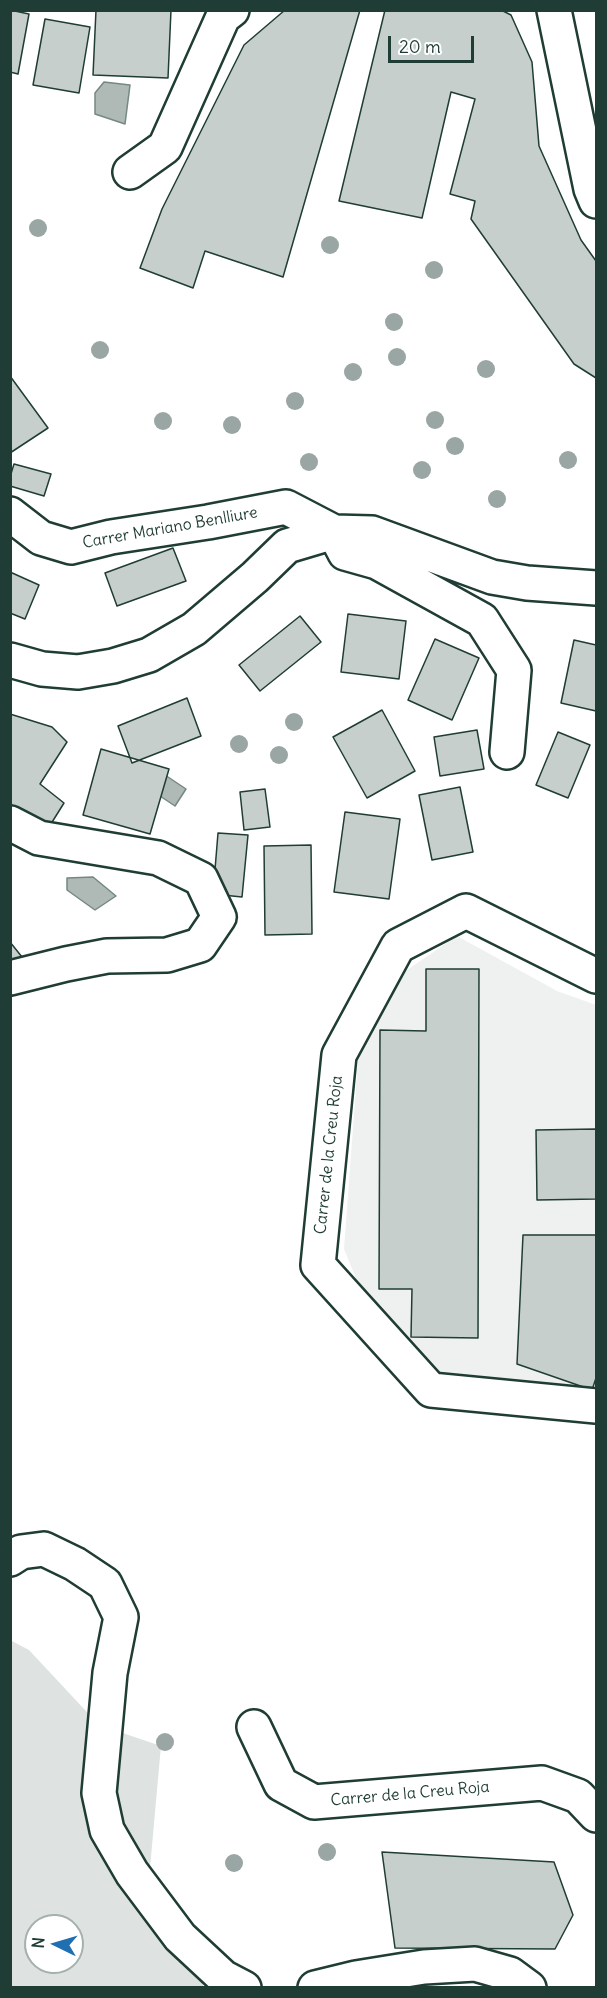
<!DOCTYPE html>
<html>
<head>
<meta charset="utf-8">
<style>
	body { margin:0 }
	#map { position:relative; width:607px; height:1998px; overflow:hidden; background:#fff; font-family:Delius,sans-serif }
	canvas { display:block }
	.frame { position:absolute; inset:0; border:12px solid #1f3d34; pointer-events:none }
	.north { position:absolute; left:24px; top:1914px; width:60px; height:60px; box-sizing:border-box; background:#fff; border:2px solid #a5b1ae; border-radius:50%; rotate:275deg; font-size:16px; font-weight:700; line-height:24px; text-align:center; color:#1f3d34 }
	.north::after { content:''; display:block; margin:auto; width:21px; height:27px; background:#1f6fb2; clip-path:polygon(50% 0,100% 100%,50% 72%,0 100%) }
	.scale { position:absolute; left:388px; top:36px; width:86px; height:27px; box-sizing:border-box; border:3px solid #1f3d34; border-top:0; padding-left:8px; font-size:18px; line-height:21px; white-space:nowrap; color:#1f3d34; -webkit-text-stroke:4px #fff; paint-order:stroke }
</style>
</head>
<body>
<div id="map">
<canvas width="607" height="1998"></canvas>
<div class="frame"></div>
<div class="north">N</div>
<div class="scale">20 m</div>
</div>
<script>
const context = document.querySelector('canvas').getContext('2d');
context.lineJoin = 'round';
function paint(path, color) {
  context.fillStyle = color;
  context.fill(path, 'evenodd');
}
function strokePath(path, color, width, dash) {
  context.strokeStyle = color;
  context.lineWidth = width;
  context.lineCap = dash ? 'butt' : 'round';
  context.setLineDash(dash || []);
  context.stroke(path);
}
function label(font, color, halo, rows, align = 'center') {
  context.font = font + ' Delius,sans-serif';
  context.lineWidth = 4.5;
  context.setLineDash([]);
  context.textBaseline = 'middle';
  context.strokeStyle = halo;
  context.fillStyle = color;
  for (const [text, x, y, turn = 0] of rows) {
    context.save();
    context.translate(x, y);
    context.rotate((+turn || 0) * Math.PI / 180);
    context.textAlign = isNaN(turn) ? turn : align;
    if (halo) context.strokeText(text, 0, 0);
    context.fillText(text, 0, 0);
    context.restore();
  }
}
const built = new Path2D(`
	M457,936l100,55 39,14v389l-166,-19 -69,-84 -17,-42 15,-202 45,-75z`);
const green = new Path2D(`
	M10,1640l19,10 70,75 62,21 -12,133 55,108h-193zM36,1926h36v36h-36z`);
const water = new Path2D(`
	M104,82l26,3 -5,39 -30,-10v-21z
	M162,773l24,16 -11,17 -24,-16z
	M93,877l23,19 -21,14 -28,-20v-12z`);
const building = new Path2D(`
	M10,10l19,4 -11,60 -8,-2z
	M96,10h75l-3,68 -75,-3z
	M285,10h75l-77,267 -78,-26 -12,37 -53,-20 22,-59 82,-164z
	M385,10h116l10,5 21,47 7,84 42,94 15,21v117l-22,-14 -103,-145 4,-18 -25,-7 25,-95 -24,-7 -29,126 -83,-17z
	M45,19l45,8 -11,66 -46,-8z
	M10,376l38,52 -38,25z
	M14,464l37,10 -7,22 -34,-10v-9z
	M173,548l13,33 -69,25 -12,-33z
	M10,572l29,13 -14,34 -15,-6z
	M348,614l58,7 -7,58 -58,-7z
	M300,616l21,26 -61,49 -21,-26z
	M435,639l44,19 -27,62 -44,-20z
	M574,640l22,5v66l-35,-8z
	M187,698l14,38 -69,27 -14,-37z
	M382,710l33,61 -48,27 -34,-61z
	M10,714l42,13 15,15 -27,42 24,19 -20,32 -34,-24z
	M477,730l7,39 -44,7 -6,-39z
	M558,732l32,13 -22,53 -32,-13z
	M101,749l68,20 -19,65 -67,-19z
	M460,787l13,65 -41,8 -13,-65z
	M265,789l5,38 -26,3 -4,-38z
	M345,812l55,7 -11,80 -55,-7z
	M218,833l30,2 -6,62 -29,-3z
	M311,845l1,89 -47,1 -1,-89z
	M10,942l12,15 -12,3z
	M426,969h53l-1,369 -67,-1 1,-48h-33l1,-259 46,1z
	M596,1129v70l-59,1 -1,-70z
	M523,1235h73v143l-4,12 -75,-26z
	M382,1852l172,10 19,53 -18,34 -160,-1z`);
const minor = new Path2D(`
	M554,10l37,179 5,12
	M130,172l35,-25 58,-130 9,-7
	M10,514l31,24 30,9 40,-10 97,-15 78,-15 48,25 11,21 32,9 105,58 32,50 -7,82
	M10,660l32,9 36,3 35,-6 36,-11 45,-26 61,-52 32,-31 47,-14 38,1 120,44 35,6 69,5
	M10,823l29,15 119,20 43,21 18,38 -19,28 -33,10 -60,1 -41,8 -56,14
	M596,976l-130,-65 -68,35 -59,109 -21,210 113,125 165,16
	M10,1559l11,-7 23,-3 31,15 30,20 16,33 -11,56 -11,120 8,37 25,43 48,64 43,40 21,11
	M254,1727l27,57 33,18 228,-19 36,13 18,19
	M315,1988l41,-10 68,-11 51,-3 35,10 19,14`);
const trees = [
	[38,228],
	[330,245],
	[434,270],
	[394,322],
	[100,350],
	[397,357],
	[486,369],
	[353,372],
	[295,401],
	[435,420],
	[163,421],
	[232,425],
	[455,446],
	[568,460],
	[309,462],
	[422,470],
	[497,499],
	[294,722],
	[239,744],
	[279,755],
	[165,1742],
	[327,1852],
	[234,1863]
];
const streetNames = [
	["Carrer Mariano Benlliure",170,528,-10],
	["Carrer de la Creu Roja",329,1155,-84],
	["Carrer de la Creu Roja",410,1794,-5]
];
paint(built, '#eef1f0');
paint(green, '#dee3e2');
paint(water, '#afbab7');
strokePath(water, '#758883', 1.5);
paint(building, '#c7cfcc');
strokePath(building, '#1f3d34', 1.5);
strokePath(minor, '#1f3d34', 38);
strokePath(minor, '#fff', 33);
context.fillStyle = '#99a6a3';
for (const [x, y] of trees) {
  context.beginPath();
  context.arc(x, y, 9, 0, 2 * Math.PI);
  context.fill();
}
label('16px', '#1f3d34', '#fff', streetNames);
</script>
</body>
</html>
